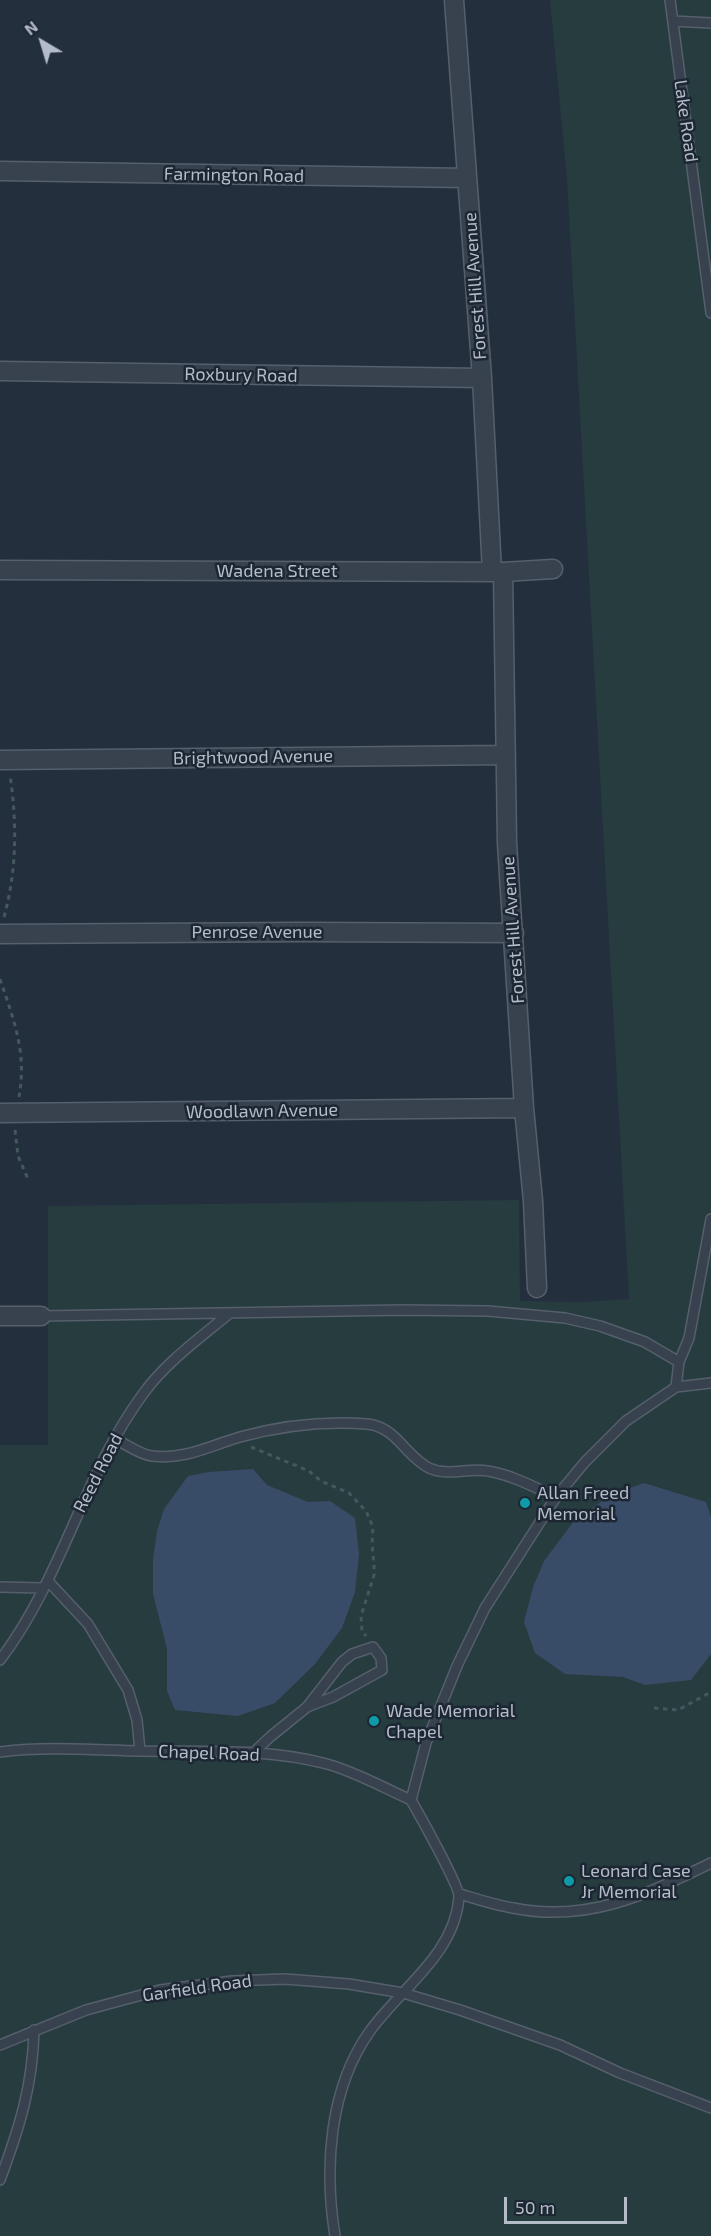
<!DOCTYPE html>
<html>
<head>
<meta charset="utf-8">
<style>
	body { margin:0 }
	#map { position:relative; width:711px; height:2236px; overflow:hidden; background:#242f3e; font-family:"Exo 2",sans-serif }
	canvas { display:block }
	.north { position:absolute; left:12px; top:12px; width:60px; height:60px; -webkit-text-stroke:4px #1d2633; paint-order:stroke; rotate:322deg; font-size:16px; font-weight:700; line-height:24px; text-align:center; color:#b4bcc9 }
	.north::after { content:''; display:block; margin:auto; width:21px; height:27px; background:#b4bcc9; clip-path:polygon(50% 0,100% 100%,50% 72%,0 100%) }
	.scale { position:absolute; left:504px; top:2197px; width:123px; height:27px; box-sizing:border-box; border:3px solid #b4bcc9; border-top:0; padding-left:8px; font-size:18px; line-height:21px; white-space:nowrap; color:#b4bcc9; -webkit-text-stroke:4px #1d2633; paint-order:stroke }
</style>
</head>
<body>
<div id="map">
<canvas width="711" height="2236"></canvas>
<div class="north">N</div>
<div class="scale">50 m</div>
</div>
<script>
const context = document.querySelector('canvas').getContext('2d');
context.lineJoin = 'round';
function paint(path, color) {
  context.fillStyle = color;
  context.fill(path, 'evenodd');
}
function strokePath(path, color, width, dash) {
  context.strokeStyle = color;
  context.lineWidth = width;
  context.lineCap = dash ? 'butt' : 'round';
  context.setLineDash(dash || []);
  context.stroke(path);
}
function label(font, color, halo, rows, align = 'center') {
  context.font = font + ' "Exo 2",sans-serif';
  context.lineWidth = 5;
  context.setLineDash([]);
  context.textBaseline = 'middle';
  context.strokeStyle = halo;
  context.fillStyle = color;
  for (const [text, x, y, turn = 0] of rows) {
    context.save();
    context.translate(x, y);
    context.rotate((+turn || 0) * Math.PI / 180);
    context.textAlign = isNaN(turn) ? turn : align;
    if (halo) context.strokeText(text, 0, 0);
    context.fillText(text, 0, 0);
    context.restore();
  }
}
const green = new Path2D(`
	M550,0h161v2236h-711v-791h48v-239l471,-6 1,101 62,1 47,-3 -62,-1120z`);
const water = new Path2D(`
	M253,1469l14,16 41,17 22,-1 25,17 4,36 -4,38 -13,36 -27,36 -40,39 -37,13 -63,-6 -8,-19v-42l-14,-55v-35l4,-28 7,-22 24,-33 21,-4z
	M644,1483l62,19 5,15v137l-20,26 -46,5 -22,-8 -58,-3 -30,-21 -11,-31 9,-35 11,-26 30,-40 31,-22 15,-2 7,-8z`);
const path = new Path2D(`
	M4,917c13,-47 13,-94 6,-142
	M0,979c14,42 27,73 19,118
	M15,1130l3,26 10,23
	M251,1447l58,24 12,10 28,12 17,18 7,16 -1,16 2,22v10l-13,41 1,15 4,5
	M654,1708l24,2 33,-18`);
const lane = new Path2D(`
	M670,0l41,313
	M673,21l38,2
	M41,1316l362,-6 85,1 77,7 35,8 45,16 34,20 -3,25
	M679,1362l10,-24 22,-119
	M115,1439c11,5 25,16 37,17 33,4 57,-10 88,-19 40,-11 86,-16 127,-13 30,3 38,32 62,44 19,9 40,-1 59,3 24,4 46,16 68,26
	M48,1581l40,43 40,66 9,30 3,31
	M0,1587l43,1
	M0,1660c62,-81 83,-185 143,-266 22,-31 58,-57 87,-81
	M0,1752c47,-6 94,-2 141,-1 62,1 126,-3 186,13 29,8 57,24 84,36
	M253,1753l17,-16 37,-30 26,-10 49,-27 -1,-12 -8,-11 -21,7 -10,8 -35,45
	M460,1894c17,5 35,11 53,14 74,15 133,-13 198,-45
	M0,2045l86,-35 74,-20 72,-9 53,-2 64,5 54,9 57,17 100,35 60,28 91,35
	M0,2180c19,-51 33,-95 34,-150
	M335,2236c-11,-68 -6,-148 35,-205 31,-43 85,-77 89,-134 1,-10 -40,-83 -48,-97l15,-57 31,-77 28,-58 71,-111 29,-35 41,-41 50,-34 35,-4`);
const street = new Path2D(`
	M454,0l28,378 10,194
	M0,171l467,7
	M0,371l482,7
	M0,570l503,2 50,-3
	M503,572l4,271 17,265 9,93 4,87
	M0,760l506,-5
	M0,934l301,-2 213,1
	M0,1113l524,-5
	M0,1316h41`);
const markers = [
	[525,1503,6,"#0f9aa8"],
	[374,1721,6,"#0f9aa8"],
	[569,1881,6,"#0f9aa8"]
];
const streetNames = [
	["Lake Road",686,121,82],
	["Farmington Road",234,175,1],
	["Forest Hill Avenue",475,286,-94],
	["Roxbury Road",241,375,1],
	["Wadena Street",277,571],
	["Brightwood Avenue",253,757,-1],
	["Forest Hill Avenue",513,930,-94],
	["Penrose Avenue",257,932],
	["Woodlawn Avenue",262,1111,-1],
	["Reed Road",98,1473,-63],
	["Chapel Road",209,1753,2],
	["Garfield Road",197,1988,-8]
];
const poiNames = [
	["Allan Freed",537,1493],
	["Memorial",537,1514],
	["Wade Memorial",386,1711],
	["Chapel",386,1732],
	["Leonard Case",581,1871],
	["Jr Memorial",581,1892]
];
paint(green, '#263c3f');
paint(water, '#394c67');
strokePath(lane, '#565f6c', 12);
strokePath(street, '#565f6c', 21);
strokePath(path, '#44595c', 3, [4.5, 4.5]);
strokePath(lane, '#38414e', 9);
strokePath(street, '#38414e', 18);
for (const [x, y, r, color] of markers) {
  const dot = new Path2D();
  dot.arc(x, y, r, 0, 2 * Math.PI);
  context.fillStyle = color;
  context.fill(dot);
  strokePath(dot, '#1d2633', 2);
}
label('18px', '#b4bcc9', '#1d2633', streetNames);
label('18px', '#b4bcc9', '#1d2633', poiNames, 'left');
</script>
</body>
</html>
